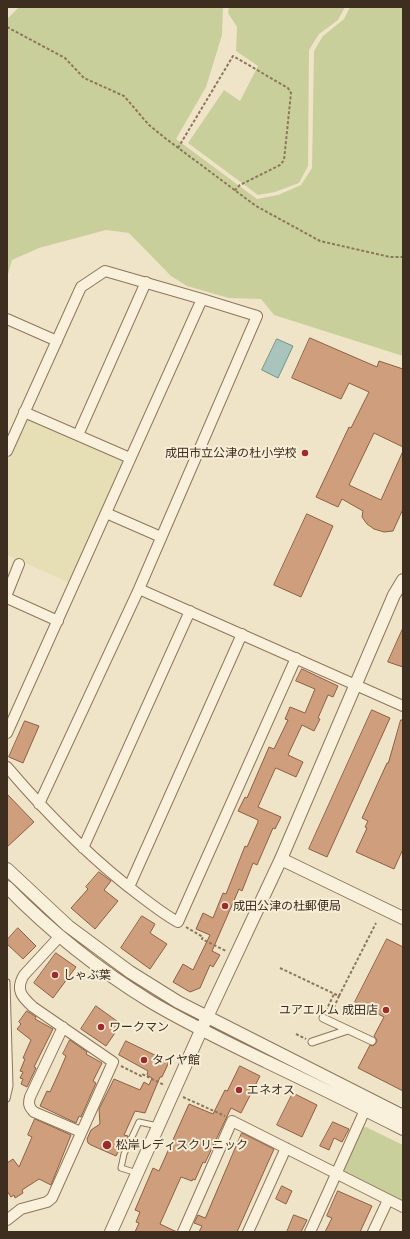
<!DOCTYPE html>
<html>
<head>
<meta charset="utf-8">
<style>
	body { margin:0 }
	#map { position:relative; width:410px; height:1239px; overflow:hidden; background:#f0e4c8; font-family:"Roboto Serif",serif }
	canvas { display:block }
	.frame { position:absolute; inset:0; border:8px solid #3d2e20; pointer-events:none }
</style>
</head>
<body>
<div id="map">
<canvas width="410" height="1239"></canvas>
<div class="frame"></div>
</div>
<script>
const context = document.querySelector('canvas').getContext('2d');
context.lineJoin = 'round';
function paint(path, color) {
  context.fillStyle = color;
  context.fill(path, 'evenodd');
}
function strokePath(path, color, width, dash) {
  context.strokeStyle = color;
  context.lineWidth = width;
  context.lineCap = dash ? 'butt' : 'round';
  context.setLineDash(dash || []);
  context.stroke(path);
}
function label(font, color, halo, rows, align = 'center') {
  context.font = font + ' "Roboto Serif","Noto Sans JP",serif';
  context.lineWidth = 4;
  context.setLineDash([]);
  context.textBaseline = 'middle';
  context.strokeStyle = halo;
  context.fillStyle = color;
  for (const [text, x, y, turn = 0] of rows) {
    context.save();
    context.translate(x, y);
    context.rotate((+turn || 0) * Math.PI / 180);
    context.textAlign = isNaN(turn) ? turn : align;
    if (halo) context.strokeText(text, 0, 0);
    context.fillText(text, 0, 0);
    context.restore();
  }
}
const farmland = new Path2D(`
	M30,419l92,42 1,3 -53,119 -63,-28v-92l19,-42z`);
const green = new Path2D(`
	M19,7h204l-1,28 -16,52 -30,52 81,60 21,-4 23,-10 11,-17 2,-117 9,-15 21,-17 6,-12h53v349l-129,-41 -13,-16 -32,-1 -42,-12 -16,-10 -42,-43 -23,-3 -67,18 -27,12 -5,18v-259z
	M229,7h116l-7,13 -19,14 -10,16 -1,116 -9,17 -24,9 -17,3 -70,-52 36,-53 16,11 18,-35 -22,-15 1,-24 -9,-14z
	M366,1127l37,18v55l-1,2 -57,-28 -1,-5 17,-41z`);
const water = new Path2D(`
	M277,339l16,7 -15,32 -16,-8z`);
const building = new Path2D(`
	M310,338l67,29 2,-6 24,8v78l-29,-14 -25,52 32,15 22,-49v58l-10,22 -9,1 -10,-3 -7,-5 -5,-7 1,-6 -21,-12 -4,8 -22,-10 33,-70 2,1 18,-36 -20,-9 -8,16 -49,-21z
	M307,514l26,12 -32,71 -27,-12z
	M403,628v39l-15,-5z
	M302,669l36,17 -5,11 -5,-2 -10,23 2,1 -6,12 -12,-6 -14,30 15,7 -7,15 -20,-9 -1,1 -17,38 23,10 -6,12 -2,-1 -16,37 -4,-2 -11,28 -3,-2 -27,62 8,4 -7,12 -3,-2 -10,23 -10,4 -17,-10 10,-18 10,6 17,-35 -14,-6 7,-16 10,5 10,-25 3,1 19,-48 2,1 11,-25v-2l-20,-9 7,-14 2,1 22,-51 5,2 14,-29 -3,-1 5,-12 15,6 10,-24 -19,-8z
	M372,710l18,8 -63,139 -18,-8z
	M401,720h2v129l-9,20 -38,-17 11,-24 -2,-1 3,-6 -6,-3 25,-55h1z
	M25,721l14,5 -16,37 -14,-6z
	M7,794l27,28 -27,25z
	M99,872l12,9 -7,9 14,11 -23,28 -24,-21 17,-19 -2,-2z
	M142,916l13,8 -5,9 17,11 -17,25 -29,-21z
	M18,928l18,18 -13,13 -16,-15v-4z
	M387,939l16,8v144l-45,-23 12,-23 3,1 3,-3 1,-3 -3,-4 10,-19 -29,-15z
	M56,953l20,14 -23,31 -19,-15z
	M96,1006l25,18 -15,22 -25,-17z
	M27,1011l9,6 -1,2 18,10 -19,38 2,1 -9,19 -6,-3 2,-5 -3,-1 3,-6 -3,-1 5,-12 -2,-1 8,-18 -14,-11 4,-5 -2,-2z
	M70,1040l17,12 -1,2 16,9 -9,18 3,2 -15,34 -2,-1 -3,7 -36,-17 7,-15 3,1 10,-22 6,-14 -3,-2z
	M126,1041l43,21 -7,15h-2l-15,36 -10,-2 -11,24 4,1 -3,7 -2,-1 -7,14 -25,-11 -3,-2 -1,-4 4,-9 9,-6 -1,-15 15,-30 26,11 4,-8 5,3 3,-7 -5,-3 1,-4 -29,-16z
	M240,1066l20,10 -19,37 -10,-5 -26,55 -2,-1 -8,18 -2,-1 -1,2 -11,-4 -21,47 17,8h-42l4,-9 -3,-1 4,-10 -5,-2 18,-42 6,3 30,-67 24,10 12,-24 2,1z
	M293,1093l24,12 -15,32 -25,-12z
	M35,1119l36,16 -20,50 -12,-6 -17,11 1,3 -8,5 -1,-3 -3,2 -4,-6v-28l6,-4 6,8 13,-30 -4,-2z
	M333,1122l16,7 -7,13 -8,-4 -5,12 -9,-4z
	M242,1133l32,16 -37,83h-38l3,-6 -8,-3 4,-8 7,3z
	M282,1186l10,5 -6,13 -10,-5z
	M338,1191l34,15 -12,26h-35l7,-14 -5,-2z
	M294,1215l13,5 -6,12h-14z`);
const path = new Path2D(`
	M7,27l58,31 19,20 40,18 25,29 16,13 91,68 64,35 70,16h13
	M178,148l55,-92 55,32 3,5 -7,67 -4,5 -40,20 -6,6
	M186,927l17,10 -1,2 24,12
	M280,968l59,28 -8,18
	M339,996l37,-73
	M326,1011l8,-17
	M296,1034l10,5
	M121,1066l20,10 1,-2 22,11
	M183,1097l42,19`);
const service = new Path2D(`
	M7,982l3,104 -3,13
	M137,1173l-16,-5 3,-14 15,-32 19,4`);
const pedestrian = new Path2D(`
	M323,1018l49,23
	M312,1042l36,-12`);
const minor = new Path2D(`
	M7,319l50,22
	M24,412l106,46
	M78,435l68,-153
	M7,451l74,-164 24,-16 97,28 55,17 -118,273 -100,215
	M106,513l55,24
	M139,589l264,117
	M7,594l12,-30
	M7,598l51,23
	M7,733l195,-434
	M7,767c41,48 85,93 136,131 11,8 22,17 35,24l118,-264
	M83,848l107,-237
	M129,887l113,-253
	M63,1027l-33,70c-2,7 -1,10 4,15l47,20
	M7,1220l14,-11 26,-7 5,-4 61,-136 -80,-55c-11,-10 -18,-17 -9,-32l36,-39
	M183,1232l49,-111 171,86
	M248,1232l38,-84
	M310,1232l55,-122
	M373,1232l15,-32`);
const tertiary = new Path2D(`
	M281,859l122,59
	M7,869l61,57 62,46 48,30 225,114
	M7,887c43,44 92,83 144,115 37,22 77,41 116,60 46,22 91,44 136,67
	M111,1232l96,-215 74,-158 113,-264 9,-15`);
const markers = [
	[305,453,4,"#9e2a2b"],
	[225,906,4,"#9e2a2b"],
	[55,975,4,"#9e2a2b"],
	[386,1010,4,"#9e2a2b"],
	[101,1027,4,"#9e2a2b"],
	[144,1060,4,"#9e2a2b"],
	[239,1090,4,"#9e2a2b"],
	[107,1145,5,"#9e2a2b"]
];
const poiNames = [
	["成田市立公津の杜小学校",297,453,"right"],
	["成田公津の杜郵便局",233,906],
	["しゃぶ葉",63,975],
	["ユアエルム 成田店",378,1010,"right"],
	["ワークマン",109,1027],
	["タイヤ館",152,1060],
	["エネオス",247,1090],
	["松岸レディスクリニック",116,1145]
];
paint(farmland, '#e6deb5');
paint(green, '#c9cf9b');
paint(water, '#a9c4bc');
strokePath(water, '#6f938a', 1);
paint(building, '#cf9f7d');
strokePath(building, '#8d5f41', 1);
strokePath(service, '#8d765c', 7);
strokePath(pedestrian, '#8d765c', 9);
strokePath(minor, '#8d765c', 12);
strokePath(tertiary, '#8d765c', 14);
strokePath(path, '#8d765c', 2, [3, 2]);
strokePath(service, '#faf1dc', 5);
strokePath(pedestrian, '#faf1dc', 7);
strokePath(minor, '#faf1dc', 10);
strokePath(tertiary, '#faf1dc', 12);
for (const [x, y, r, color] of markers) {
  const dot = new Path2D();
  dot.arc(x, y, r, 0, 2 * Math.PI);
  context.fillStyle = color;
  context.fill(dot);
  strokePath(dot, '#f7eed8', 1.5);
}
label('12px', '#3d2e20', '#f7eed8', poiNames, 'left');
</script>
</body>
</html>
